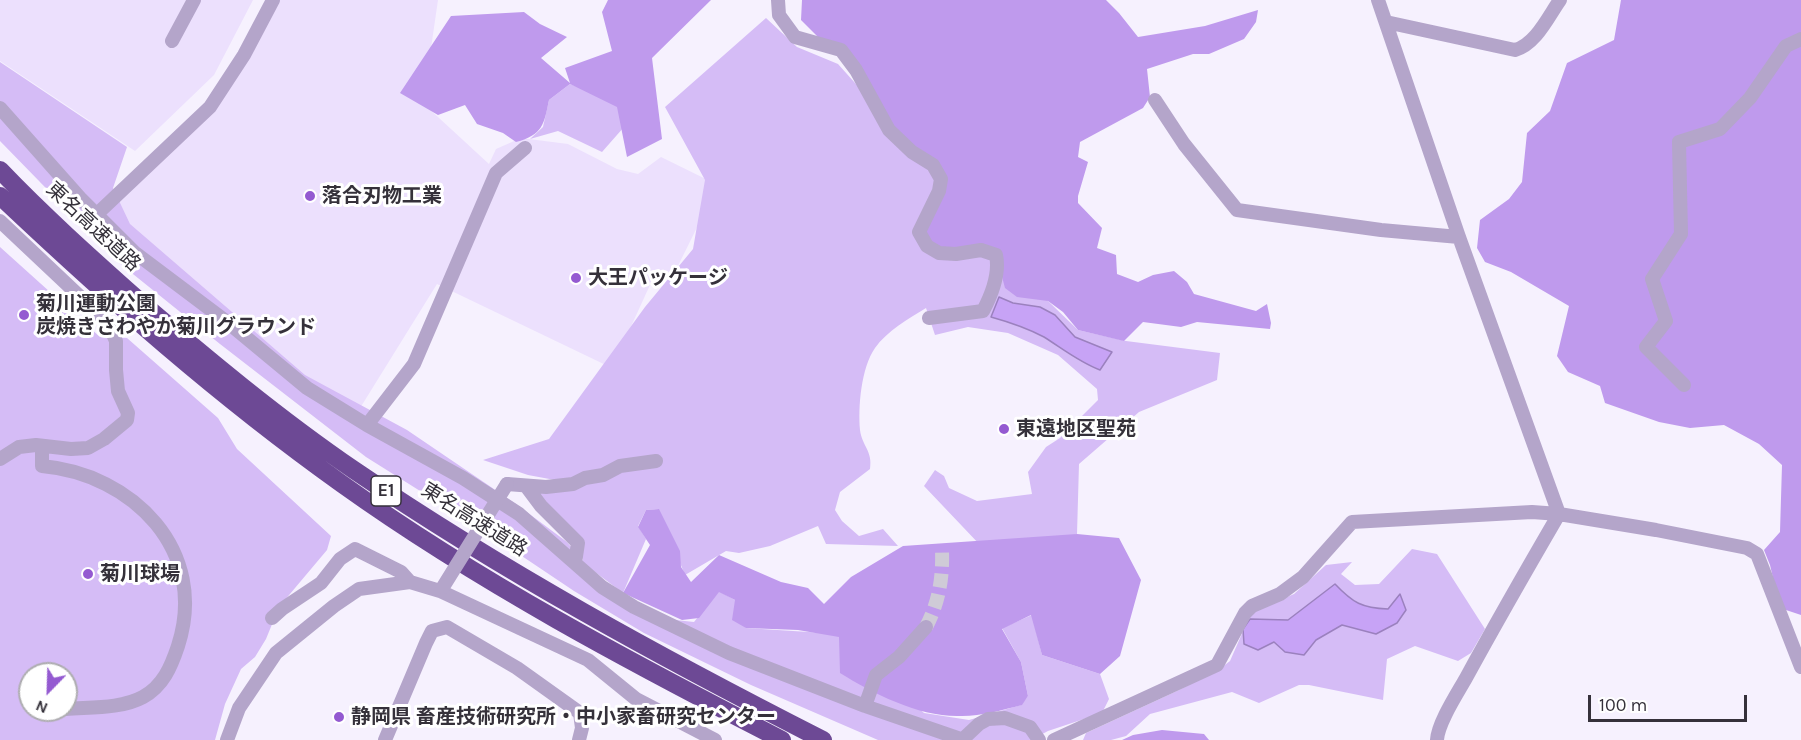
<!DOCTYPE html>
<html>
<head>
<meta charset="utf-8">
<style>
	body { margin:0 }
	#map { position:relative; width:1801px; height:740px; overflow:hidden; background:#f6f1fe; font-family:Karla,sans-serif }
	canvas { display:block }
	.north { position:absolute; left:18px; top:662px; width:60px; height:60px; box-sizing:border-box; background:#fff; border:2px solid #aeadb0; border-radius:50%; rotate:203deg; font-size:16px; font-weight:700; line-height:24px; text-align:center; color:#35313a }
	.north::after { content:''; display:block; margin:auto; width:21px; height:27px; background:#945ad1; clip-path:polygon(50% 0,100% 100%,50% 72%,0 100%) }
	.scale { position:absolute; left:1588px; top:695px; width:159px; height:27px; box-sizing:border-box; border:3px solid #35313a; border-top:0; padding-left:8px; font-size:18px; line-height:21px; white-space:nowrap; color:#35313a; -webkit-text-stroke:4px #fff; paint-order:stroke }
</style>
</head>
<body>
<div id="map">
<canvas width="1801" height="740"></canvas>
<div class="north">N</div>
<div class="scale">100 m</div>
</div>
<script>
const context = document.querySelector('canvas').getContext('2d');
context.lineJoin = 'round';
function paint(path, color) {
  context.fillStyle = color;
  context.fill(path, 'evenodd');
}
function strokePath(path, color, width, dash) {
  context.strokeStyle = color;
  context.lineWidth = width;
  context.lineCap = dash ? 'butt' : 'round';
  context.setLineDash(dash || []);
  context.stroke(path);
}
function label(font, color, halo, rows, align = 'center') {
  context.font = font + ' Karla,"Noto Sans JP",sans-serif';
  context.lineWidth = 6;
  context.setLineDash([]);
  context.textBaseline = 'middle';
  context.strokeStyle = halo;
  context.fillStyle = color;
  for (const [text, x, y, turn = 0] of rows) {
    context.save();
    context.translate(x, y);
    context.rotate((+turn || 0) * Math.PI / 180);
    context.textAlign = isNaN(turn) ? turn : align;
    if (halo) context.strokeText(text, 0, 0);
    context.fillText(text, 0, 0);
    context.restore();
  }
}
const built = new Path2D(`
	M0,0h253l-39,75 -79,76 -135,-90z
	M279,0h159l-8,55 -17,39 76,70 7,-15 25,-11 47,6 49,25 21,5 23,-17 57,28 -47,95 -16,-6 -43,94 -175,-84 -80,129 -62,-39 -187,-162 106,-101z`);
const green = new Path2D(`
	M766,18l31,29 41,17 103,115 40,71 67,51 30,29 48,11 94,12 -3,27 -78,32 -60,52 -2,70 -77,32 -76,-80 11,-16 9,6 5,12 28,13 55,-7 -4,-22 18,-25 14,-9 38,-38 -1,-11 -39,-34 -50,-22 -40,-6 -33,8 -9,-27c-18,11 -39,23 -51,40 -14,20 -17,59 -15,82 2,16 13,21 10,39l-30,23 -5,18 7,11 17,15 24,-7 15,17 -72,-2 -8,-18 -48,20 -31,7 -13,-2 -41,24 -27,-66 -12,1 -8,16 8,13 -23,54 -36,-27 6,7 64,45 37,4 25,-31 21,12 6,25 94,6 84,79 45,7 52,-15 7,-9 -7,-34 -19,-34 30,-13 10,40 58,19 9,25 -7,14 -54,18 -17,9h-153l-127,-55 -107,-52 -70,-42 -79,-53 -129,-81 -146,-113 -102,-82 -118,-121v-79l127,85 -14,41 17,36 175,151 102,55 109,74 51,38 16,19 -5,-18 -46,-49 39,-11 -43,-8 -45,-15 66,-21 96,-132 48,-58 12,-69 -40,-73z
	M570,84l51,20 3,23 -22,25 -44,-21 -28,8 13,-12 6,-27z
	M0,247l100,90 27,1 91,80 19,31 94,87 -4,14 -48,57 -13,32 -11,18 -14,12 -16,35 -10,36h-215zM30,674h36v36h-36z
	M1412,549l25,5 48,75 -14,24 -13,8 -43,-15 -28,13 -4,41 -74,-15h-10l-40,18 -27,-11 -82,22 -24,22 -15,4h-28l3,-7 93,-43 42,-22 9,-7 21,-48 43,-19 32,-29 26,-3 -11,12 14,11 24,-1z`);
const forest = new Path2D(`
	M608,0h103l-59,58 10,81 -35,18 -10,-50 -47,-23 -21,16c-5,24 -6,35 -33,42l-13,-9 -26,-9 -12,-19 -27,10 -38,-22 51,-77 73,-4 16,12 27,13 -26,21 29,25 -5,-15 47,-17 -10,-39z
	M802,0h304l13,13 19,24 67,-11 53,-16 -2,12 -12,17 -35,15h-16l-46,15 3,28 -7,11 -63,34 -2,15 10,5 -10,34v7l24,25 -5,20 19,7 1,19 21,8 15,-7 21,-4 13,11 7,12 62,17 11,-7 4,19 -1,6 -73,-7 -16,5 -38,-5 -19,19 -46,-11 -15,-18 -15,-11 -31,-4 -12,-9 -9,-34 -57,-1 -18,-18 20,-56 -54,-53 -38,-66 -22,-14 -26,-26z
	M1621,0h180v615l-21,-7 -10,-43 -6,-15 16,-18 2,-67 -23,-21 -35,-19 -34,3 -31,-6 -54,-19 -5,-17 -32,-14 -11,-16 12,-50 -58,-34 -26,-10 -8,-14 3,-28 29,-21 13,-17 5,-49 23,-22 17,-48 47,-23z
	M659,509l21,42 1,16 10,15 28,-27 62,27 27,6 16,16 27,-27 52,-31 174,-12 42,4 22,42 -21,76 -20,18 -58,-19 -11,-40 -29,14 19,33 7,34 -6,9c-20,5 -40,11 -60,11 -41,2 -88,-22 -122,-43l-1,-36 -41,-7 -52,-2 -14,-8 3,-20 -16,-8 -20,26 -17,2 -59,-27 27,-48 -12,-18 8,-17z
	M1162,730l42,4 5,6h-87l11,-5z`);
const water = new Path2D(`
	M999,297l14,6 27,4 15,8 20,22 37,15 -12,18c-21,-8 -37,-21 -56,-33 -17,-9 -35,-15 -53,-20z
	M1335,584c18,19 27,24 53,25l12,-15 6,16 -9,13 -21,11 -34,-9 -26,15 -12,15 -19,-3 -11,-10 -16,8 -14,-6 -1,-15 7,-10 38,1z`);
const minorTunnel = new Path2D(`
	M926,627c13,-25 17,-49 16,-77`);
const minor = new Path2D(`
	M778,0l1,15 16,22 46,13 15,20 33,60 23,22 21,13 8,14 -2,12 -20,41 8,14 12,7 17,1 25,-4 15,5c4,19 -4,39 -13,56l-54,7
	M1378,0l81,237 100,277c-32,55 -63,109 -93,164 -9,16 -28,45 -29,62
	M1386,22l129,28c21,-6 33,-33 45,-50
	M172,41l22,-41
	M1155,100l29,44 53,66 144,20 78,7
	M0,108l80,90 54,54 97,73 76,63 60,37 96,53 56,36 83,73 32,20 95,46 136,53 99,34
	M97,214l113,-107 34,-52 29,-55
	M0,221l108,102 8,18v29l2,21 10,22 -1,7 -23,19 -16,9 -17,1 -35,-4 -17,2 -19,12
	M1684,385l-38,-38 20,-26 -14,-42 29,-45 -2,-92 41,-13 30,-31 36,-52 15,-7
	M367,425l47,-61 82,-191 29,-25
	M42,446v20c91,8 167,85 136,180 -7,21 -15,40 -35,51 -22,12 -53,10 -77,12
	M507,484l39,3 27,-3 12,-6 18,-3 17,-9 36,-5
	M526,486l15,20 37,37 -3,20
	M272,618l10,-9 39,-26 19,-24 15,-10 46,23 9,10
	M865,706l11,-31 23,-18 27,-30
	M45,711l7,-1
	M963,739l16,-15 9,-5 17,-1 25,9 9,13
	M227,740l12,-32 37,-55 58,-47 25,-17 51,-7 30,9 148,69 48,39 79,41
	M385,740l41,-97 6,-12 15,-4 70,41 63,45 2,15 -3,12
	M1054,740l163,-75 28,-52 7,-7 28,-12 23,-17 49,-55 180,-10 27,2 97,16 91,18 10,6 44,113`);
const highway = new Path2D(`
	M0,170c43,45 90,87 136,128 70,60 142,120 218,172 150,102 308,188 469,270
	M0,196c109,103 220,201 342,288 137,98 290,179 440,256`);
const minorBridge = new Path2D(`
	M443,587l64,-103`);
const markers = [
	[310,196,6,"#945ad1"],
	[576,278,6,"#945ad1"],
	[24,315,6,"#945ad1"],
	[1004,429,6,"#945ad1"],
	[88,574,6,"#945ad1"],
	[339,717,6,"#945ad1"]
];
const shields = [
	[386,491,30]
];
const shieldNames = [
	["E1",386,491]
];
const poiNames = [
	["落合刃物工業",322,196],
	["大王パッケージ",588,278],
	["菊川運動公園",36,304],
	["炭焼きさわやか菊川グラウンド",36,327],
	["東遠地区聖苑",1016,429],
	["菊川球場",100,574],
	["静岡県 畜産技術研究所・中小家畜研究センター",351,717]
];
const streetNames = [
	["東名高速道路",93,227,43],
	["東名高速道路",474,520,32]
];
paint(built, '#ece0fd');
paint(green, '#d5bcf6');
paint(forest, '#bf9aed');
paint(water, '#c7a3f6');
strokePath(water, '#9b81be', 1.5);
strokePath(minorTunnel, '#cfcbd7', 14, [14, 7]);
strokePath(minor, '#b4a5ca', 14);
strokePath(highway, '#6d4995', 18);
strokePath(minorBridge, '#b4a5ca', 14);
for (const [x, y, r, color] of markers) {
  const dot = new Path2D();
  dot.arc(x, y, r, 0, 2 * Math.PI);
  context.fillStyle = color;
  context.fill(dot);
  strokePath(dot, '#fff', 2);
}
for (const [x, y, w] of shields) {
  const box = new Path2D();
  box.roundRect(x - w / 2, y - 15, w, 30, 4.5);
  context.fillStyle = '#fff';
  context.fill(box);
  strokePath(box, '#35313a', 1.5);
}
label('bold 18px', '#35313a', null, shieldNames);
label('bold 20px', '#35313a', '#fff', poiNames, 'left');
label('20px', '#35313a', '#fff', streetNames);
</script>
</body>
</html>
